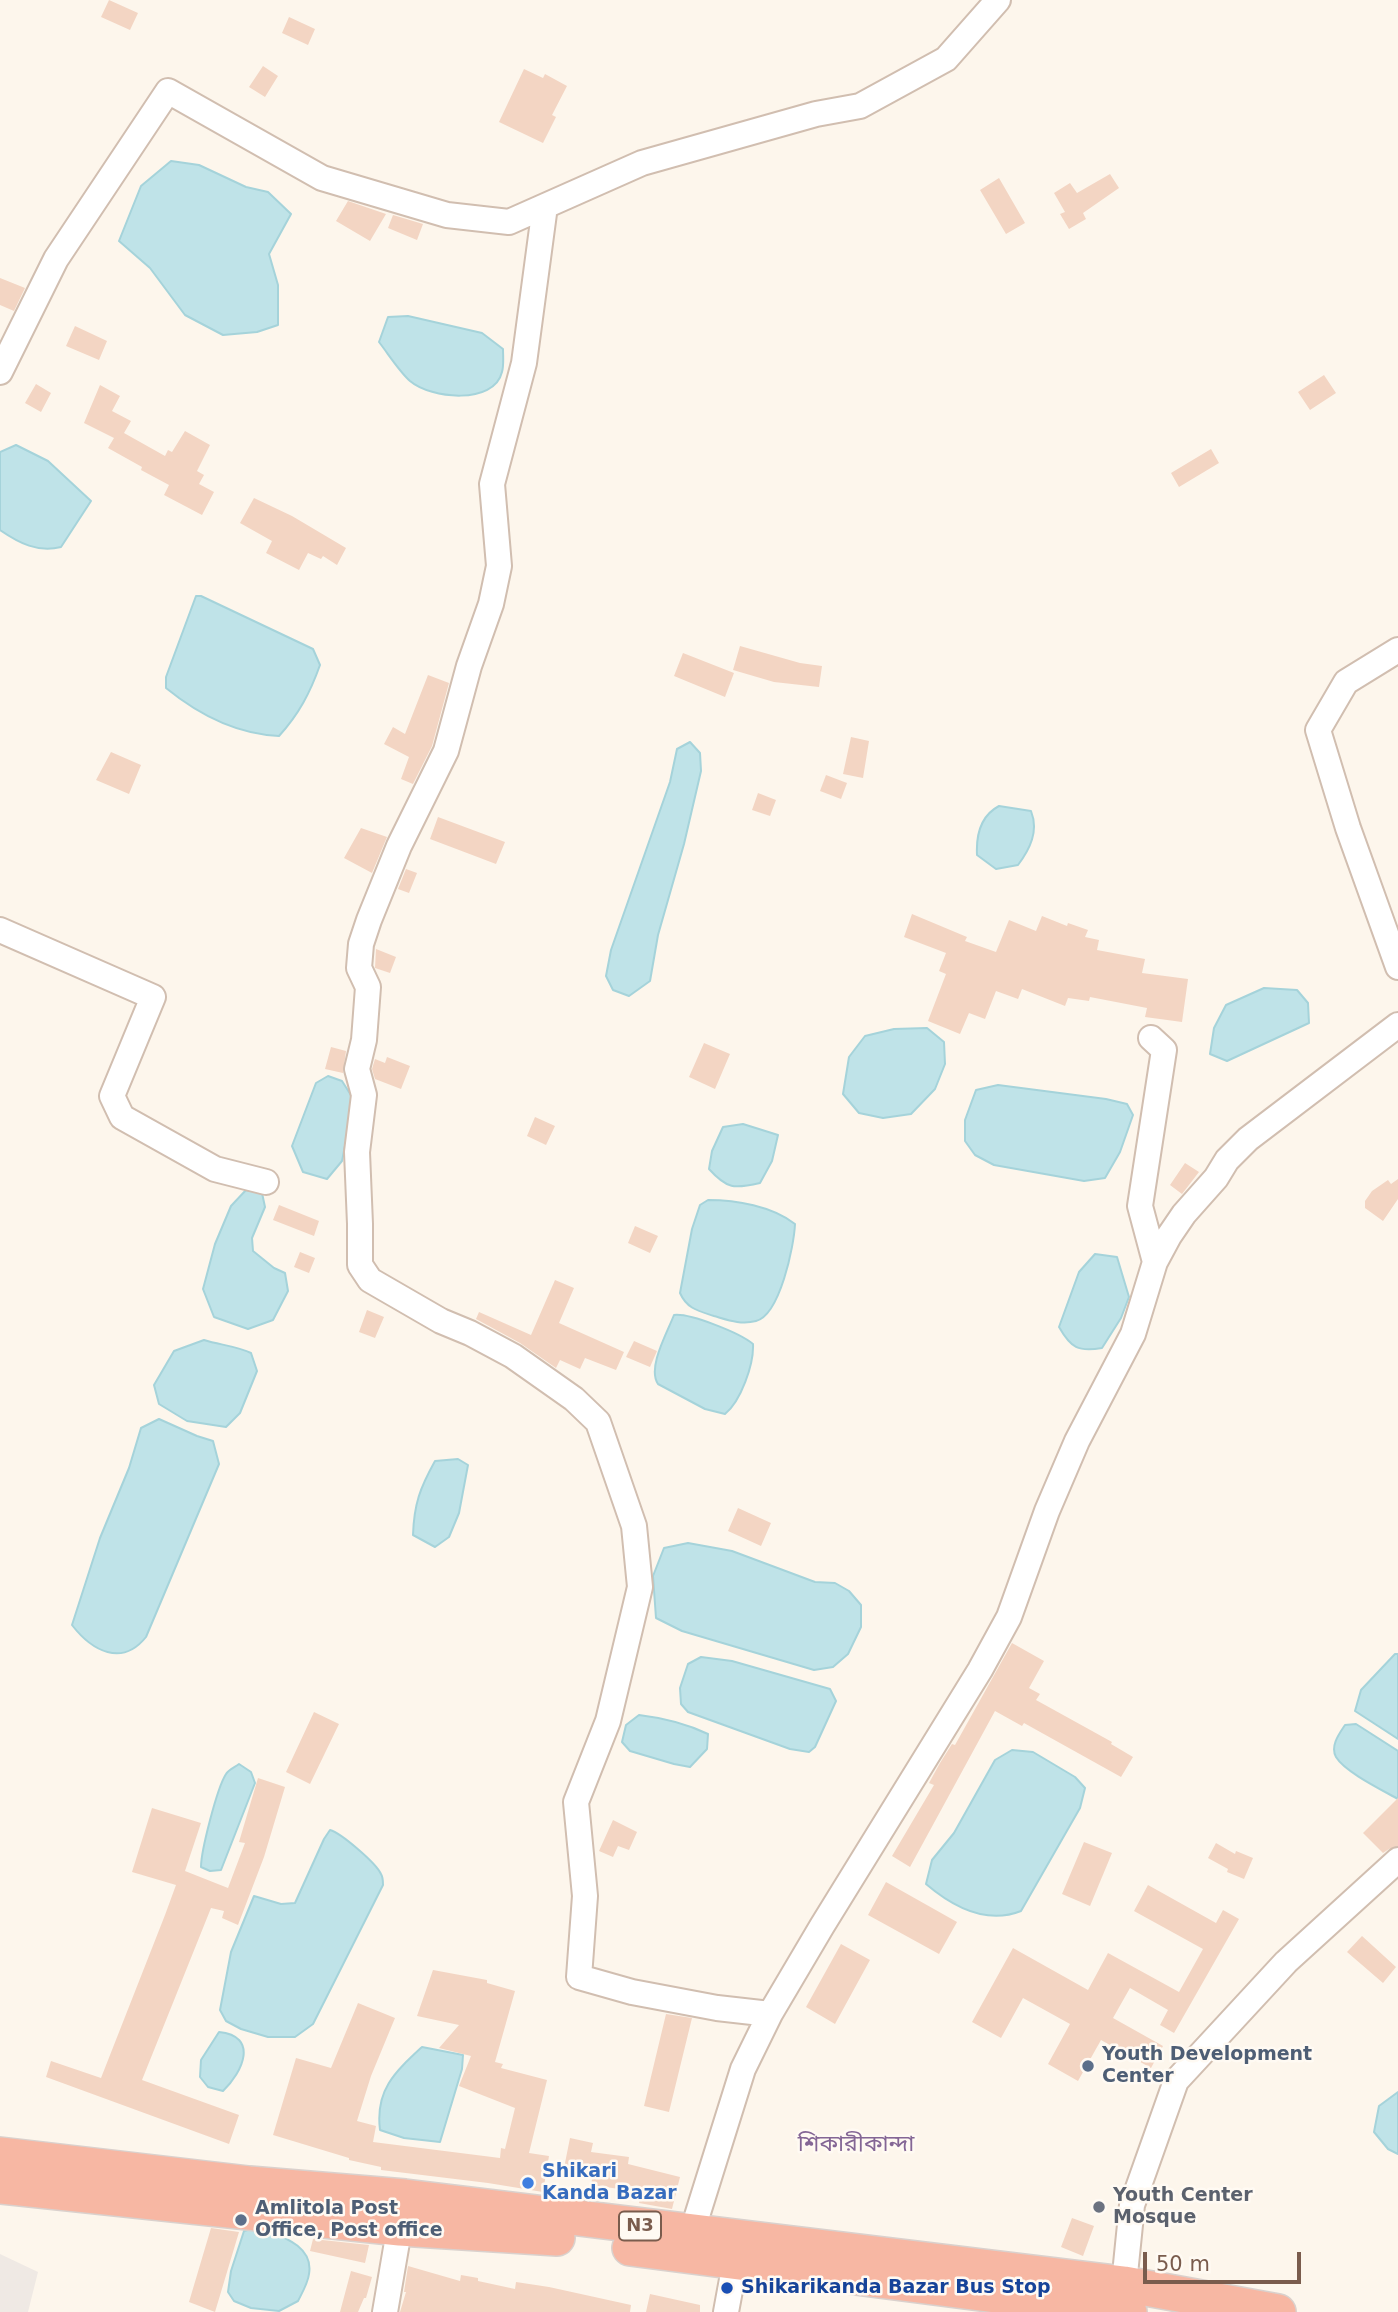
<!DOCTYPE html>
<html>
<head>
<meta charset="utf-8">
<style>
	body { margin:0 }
	#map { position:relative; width:1398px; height:2312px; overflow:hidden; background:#fdf6ec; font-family:"DejaVu Sans",sans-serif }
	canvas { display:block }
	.scale { position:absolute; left:1143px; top:2252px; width:158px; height:32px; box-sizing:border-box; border:4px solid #7a5c4d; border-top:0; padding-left:9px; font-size:21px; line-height:24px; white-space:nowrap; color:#7a5c4d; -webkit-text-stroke:5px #fffaf3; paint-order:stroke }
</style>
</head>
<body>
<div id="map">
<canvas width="1398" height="2312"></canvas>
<div class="scale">50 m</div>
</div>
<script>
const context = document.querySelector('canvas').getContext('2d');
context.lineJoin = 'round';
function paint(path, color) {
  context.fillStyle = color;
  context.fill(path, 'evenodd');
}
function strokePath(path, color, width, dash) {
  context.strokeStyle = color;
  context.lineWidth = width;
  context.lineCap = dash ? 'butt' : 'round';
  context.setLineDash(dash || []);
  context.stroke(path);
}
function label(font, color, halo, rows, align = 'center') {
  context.font = font + ' "DejaVu Sans","Noto Sans Bengali",sans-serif';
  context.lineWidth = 5;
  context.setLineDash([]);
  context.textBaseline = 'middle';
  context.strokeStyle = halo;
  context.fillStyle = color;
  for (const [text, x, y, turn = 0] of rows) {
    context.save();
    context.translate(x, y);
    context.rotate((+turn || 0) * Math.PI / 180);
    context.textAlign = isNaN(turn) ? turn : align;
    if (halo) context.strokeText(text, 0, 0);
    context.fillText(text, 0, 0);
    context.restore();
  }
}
const industrial = new Path2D(`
	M0,2254l38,18 -10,40h-28z`);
const water = new Path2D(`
	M171,161l28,4 47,22 22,5 23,22 -22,40 9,31v40l-21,7 -34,3 -38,-20 -35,-47 -31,-27 22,-55z
	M408,316l74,17 21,16c0,7 1,16 -1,23 -8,33 -71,27 -92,9 -11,-10 -21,-26 -31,-39l9,-25z
	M16,445l32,16 43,40 -30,46c-23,6 -42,-4 -61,-17v-78z
	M196,596h5l112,53 7,16c-10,28 -21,49 -41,71 -42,-2 -80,-21 -113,-48v-11z
	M690,742l10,11 1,18 -17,73 -26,91 -8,46 -21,15 -16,-6 -7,-14 5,-26 59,-168 7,-33z
	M999,806l32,5c8,20 -1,38 -13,54l-22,4 -19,-14c-1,-20 3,-39 22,-49z
	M1264,988l33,2 11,13 1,20 -82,38 -17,-7 4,-26 12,-23z
	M927,1028l17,14 1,22 -10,25 -24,25 -28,4 -24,-5 -16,-19 6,-37 16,-21 29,-7z
	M328,1076l14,5 12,19 -12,61 -15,18 -24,-7 -11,-26 24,-63z
	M998,1085l108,14 21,5 6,11 -13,37 -15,26 -21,3 -90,-16 -19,-10 -10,-14v-21l11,-30z
	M743,1124l35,11 -6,26 -12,22c-26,6 -33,6 -51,-14l3,-18 11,-24z
	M246,1190l16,3 3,14 -13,31 1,13 21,17 11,5 3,18 -15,29 -25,9 -34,-12 -11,-28 12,-45 16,-38z
	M708,1200c28,0 64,6 87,24 -1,22 -15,91 -39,97 -15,4 -28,-1 -42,-5 -15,-5 -27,-7 -34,-23l12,-64 8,-24z
	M1095,1254l22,3 12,40 -8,21 -19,30c-24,4 -31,0 -43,-21l20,-55z
	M674,1315c16,-2 66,18 79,29 1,20 -12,57 -28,70l-20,-5 -47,-25c-11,-16 9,-51 16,-69z
	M204,1340c16,5 32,6 47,13l6,18 -17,42 -14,14 -39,-6 -28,-17 -5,-19 20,-34z
	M159,1419l38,17 16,5 6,23 -73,173c-24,30 -54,14 -74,-12l28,-87 29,-70 12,-40z
	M458,1459l10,6 -9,48 -10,24 -14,10 -22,-12c1,-31 7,-47 22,-74z
	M688,1543l44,8 83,31 20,1 14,8 12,14v22l-13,27 -15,13 -19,3 -132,-39 -26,-13 -3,-42 11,-28z
	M1395,1654h3v85l-43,-28 6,-21z
	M701,1657l31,4 98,28 6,12 -21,46 -6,5 -19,-3 -102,-37 -7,-8 -1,-16 8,-24z
	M639,1715c25,3 46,8 69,19l-1,15 -17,18 -16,-3 -44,-13 -8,-9 4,-17z
	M1356,1724l42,27v48c-16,-9 -53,-27 -62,-42 -6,-11 3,-23 9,-32z
	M1012,1750l21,2 42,25 10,11 -5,20 -59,103c-35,14 -68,-4 -95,-27l6,-24 22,-27 41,-73z
	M239,1764l12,8 4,11 -34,87 -11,1 -9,-4c0,-16 16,-79 25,-93 2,-4 9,-7 13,-10z
	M330,1830c11,3 46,33 51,44 2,3 2,7 2,11l-70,139 -18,13h-27l-27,-8 -15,-8 -6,-11 11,-58 23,-56 27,8 14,-1 29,-64z
	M219,2032c40,4 24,40 4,59l-15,-4 -8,-10 1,-17z
	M422,2047l41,8 -1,14 -22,73 -36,-4 -24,-8c-5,-40 15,-58 42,-83z
	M1398,2092v62l-10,-5 -14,-17 5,-26z
	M259,2227c21,9 55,18 50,47 -1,9 -7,19 -11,27l-19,10 -28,-3 -17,-7 -6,-9 3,-21 13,-40z`);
const building = new Path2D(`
	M109,0l29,13 -8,17 -29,-13z
	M289,17l26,12 -7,16 -26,-12z
	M263,66l15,10 -13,21 -16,-10z
	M524,69l19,9 2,-4 22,12 -15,29 4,2 -13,26 -44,-21z
	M1110,174l9,14 -36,25 3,6 -17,10 -9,-15 5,-2 -11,-19 16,-10 7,10z
	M999,178l26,45 -19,11 -26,-44z
	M348,201l38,13 -16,27 -34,-20z
	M393,215l30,9 -6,16 -29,-12z
	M0,278l25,10 -11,23 -14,-6z
	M75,326l32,15 -8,19 -33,-14z
	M1324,375l12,18 -26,17 -12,-18z
	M36,384l15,9 -10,19 -16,-9z
	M100,385l20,11 -8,15 19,10 -7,12 41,23 3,-6 4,2 13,-21 25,14 -13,26 7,4 -5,9 15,8 -12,23 -38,-20 5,-10 -28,-15 1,-3 -34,-19 6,-10 -30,-15z
	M1211,449l8,14 -40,24 -8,-14z
	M254,498l38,18 54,32 -9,17 -14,-9 -2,3 -13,-6 -9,17 -33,-17 6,-12 -32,-18z
	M740,646l60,17 22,3 -3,21 -45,-5 -41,-12z
	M683,653l51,20 -9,24 -51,-21z
	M428,675l21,8 -17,63 -19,38 -12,-5 8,-22 -25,-13 9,-17 12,7z
	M851,737l18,4 -6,37 -20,-4z
	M111,752l30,13 -12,29 -33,-14z
	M826,775l21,8 -6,16 -21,-8z
	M758,793l18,7 -6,16 -18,-6z
	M438,817l67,25 -9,22 -66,-25z
	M361,828l26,9 -15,36 -28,-15z
	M406,869l11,4 -8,20 -11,-4z
	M912,914l55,23 -2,4 31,11 13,-32 27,11 6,-15 25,10 1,-3 20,7 -3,7 14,3 -2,10 48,9 -3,14 46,6 -6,43 -37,-5 2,-9 -57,-11 -1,4 -21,-3 -3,8 -43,-17 -4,10 -22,-8 -11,28 -16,-6 -9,21 -32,-13 18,-47 -7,-3 7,-18 -42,-16z
	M376,949l20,8 -6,16 -15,-5z
	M704,1043l26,11 -15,35 -26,-12z
	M331,1047l15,4 -3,22 -18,-4z
	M387,1057l23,9 -9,23 -26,-10 -3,-10 3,-10 10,4z
	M535,1117l20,9 -9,19 -19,-9z
	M1185,1163l14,9 -17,22 -12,-9z
	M1398,1179v20l-15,22 -18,-13v-7l7,-10 16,-11 3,4z
	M279,1205l40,16 -5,15 -41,-16z
	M635,1226l23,10 -8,17 -22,-10z
	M300,1252l15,6 -6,15 -15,-6z
	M555,1280l19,8 -15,35 65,29 -8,18 -31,-12 -5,11 -20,-9 -4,8 -36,-25 -44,-24 3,-7 52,23z
	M367,1310l17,7 -9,21 -16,-6z
	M634,1341l23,10 -7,16 -24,-10z
	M738,1508l33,15 -10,23 -33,-15z
	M1012,1643l32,18 -15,27 11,6 -4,6 76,42 -1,2 22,13 -12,20 -97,-54 -2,3 -27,-15 -85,156 -18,-11 42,-71 -5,-2 11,-20 12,-19 3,1z
	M314,1712l25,12 -29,60 -24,-12z
	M258,1778l27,9 -21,70 -26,68 -16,-7 2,-7 -13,-3 -69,172 97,35 -10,29 -183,-67 5,-16 50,17 64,-163 11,-30 -44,-13 20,-64 49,15 -16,48 43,17 17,-45 -6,-1z
	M1398,1798v48l-9,3 -6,4 -20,-20z
	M613,1820l24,12 -8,18 -11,-4 -5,11 -14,-6z
	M1084,1842l28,11 -22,53 -28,-12z
	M1216,1843l19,11 1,-3 17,7 -9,21 -17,-7 1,-3 -20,-11z
	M886,1882l71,40 -18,32 -71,-39z
	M1148,1885l68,38 7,-13 16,9 -65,114 -14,-8 8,-15 -38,-22 -17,30 50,28 -12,22 -50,-28 -23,41 -30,-17 22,-40 -47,-26 -22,40 -29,-16 41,-74 75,42 20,-37 71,39 24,-43 -69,-38z
	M1362,1936l34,31 -13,16 -36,-31z
	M841,1944l29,16 -35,64 -29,-17z
	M433,1970l54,10v3l28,8 -20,71 8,2 -2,4 46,12 -18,73 20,3 -6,36 -55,-9 -107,-13v-3l-32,-7v-2l-76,-23 23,-77 35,10 27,-65 37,15 -24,58 -14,45 19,5 -3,16 127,16 1,-10 4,1 10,-41 -56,-22 12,-30 -32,-8 20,-23 -42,-9z
	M666,2014l26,4 -23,94 -25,-6z
	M570,2138l23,5 -2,9 38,5 -1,7 52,13 -8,32 -33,-6 2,-11 -50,-7 2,-11 -29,-6z
	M1072,2218l22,8 -11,30 -22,-9z
	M211,2228l28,4 -24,80 -26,-10z
	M313,2239l56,6 -4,18 -55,-12z
	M408,2266l52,15 1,-6 17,3v3l37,8 1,-7 33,5 82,18 -1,7h-230l6,-20h-2z
	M351,2271l21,6 -6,21h-2l-6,14h-18z
	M650,2294l50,11v7h-54z`);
const minor = new Path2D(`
	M545,206l-21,157 -32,121 7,82 -8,38 -22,62 -23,85 -47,95 -30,74 -8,24 -2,24 9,19 -4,53 -7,29 7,26 -7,57 3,72v41l10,15 71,41 29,12 43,23 61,43 24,23 36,104 6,61 -32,134 -32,81 9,94 -6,81 53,15 85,16 53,6
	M0,372l56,-113 112,-168 154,87 125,37 62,7 133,-59 174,-49 44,-8 86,-47 52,-59
	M1398,650l-52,32 -28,48 30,98 50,139
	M0,930l153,67 -41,99 10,21 93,52 51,13
	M1151,1038l13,12 -24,156 15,56
	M692,2232l51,-163 27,-55 52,-88 158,-256 29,-53 38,-106 30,-70 56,-107 22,-72 14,-26 15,-22 32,-36 11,-18 21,-21 150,-114
	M1124,2284l8,-79 44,-124 110,-119 112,-102
	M385,2312l17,-99
	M726,2312l9,-49`);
const highway = new Path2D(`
	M0,2155l249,29 156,13 719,87 154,28
	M0,2186l400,42 157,10
	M630,2248l499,64`);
const markers = [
	[1088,2066,7,"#5c6f8a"],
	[528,2183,7,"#3f7fe0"],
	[1099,2207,7,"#6b7280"],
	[241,2220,7,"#5c6f8a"],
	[727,2288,7,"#1a4fb4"]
];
const shields = [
	[640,2226,42]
];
const shieldNames = [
	["N3",640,2226]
];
const serviceNames = [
	["Youth Development",1102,2055],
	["Center",1102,2077],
	["Amlitola Post",255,2209],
	["Office, Post office",255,2231]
];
const shopNames = [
	["Shikari",542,2172],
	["Kanda Bazar",542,2194]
];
const worshipNames = [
	["Youth Center",1113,2196],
	["Mosque",1113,2218]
];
const transitNames = [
	["Shikarikanda Bazar Bus Stop",741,2288]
];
const quarterNames = [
	["শিকারীকান্দা",856,2145]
];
paint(industrial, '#efe9e4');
paint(water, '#bfe3e8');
strokePath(water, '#a5d3da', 2);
paint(building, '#f3d5c3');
strokePath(minor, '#d1beb0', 28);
strokePath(highway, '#dad1cd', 38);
strokePath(minor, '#fff', 24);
strokePath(highway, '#f7b7a3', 35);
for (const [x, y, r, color] of markers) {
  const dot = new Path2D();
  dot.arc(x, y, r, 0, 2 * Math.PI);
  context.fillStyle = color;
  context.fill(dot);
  strokePath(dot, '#fffaf3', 2.5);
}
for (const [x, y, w] of shields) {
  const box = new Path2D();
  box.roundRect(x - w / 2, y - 14.5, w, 29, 5);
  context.fillStyle = '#fffaf3';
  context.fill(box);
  strokePath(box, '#7a5c4d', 2);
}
label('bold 18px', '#7a5c4d', null, shieldNames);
label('bold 19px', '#4e5e75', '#fffaf3', serviceNames, 'left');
label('bold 19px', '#366cbe', '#fffaf3', shopNames, 'left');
label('bold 19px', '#5b616d', '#fffaf3', worshipNames, 'left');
label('bold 19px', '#164399', '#fffaf3', transitNames, 'left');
label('23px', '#846695', '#fffaf3', quarterNames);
</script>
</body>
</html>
